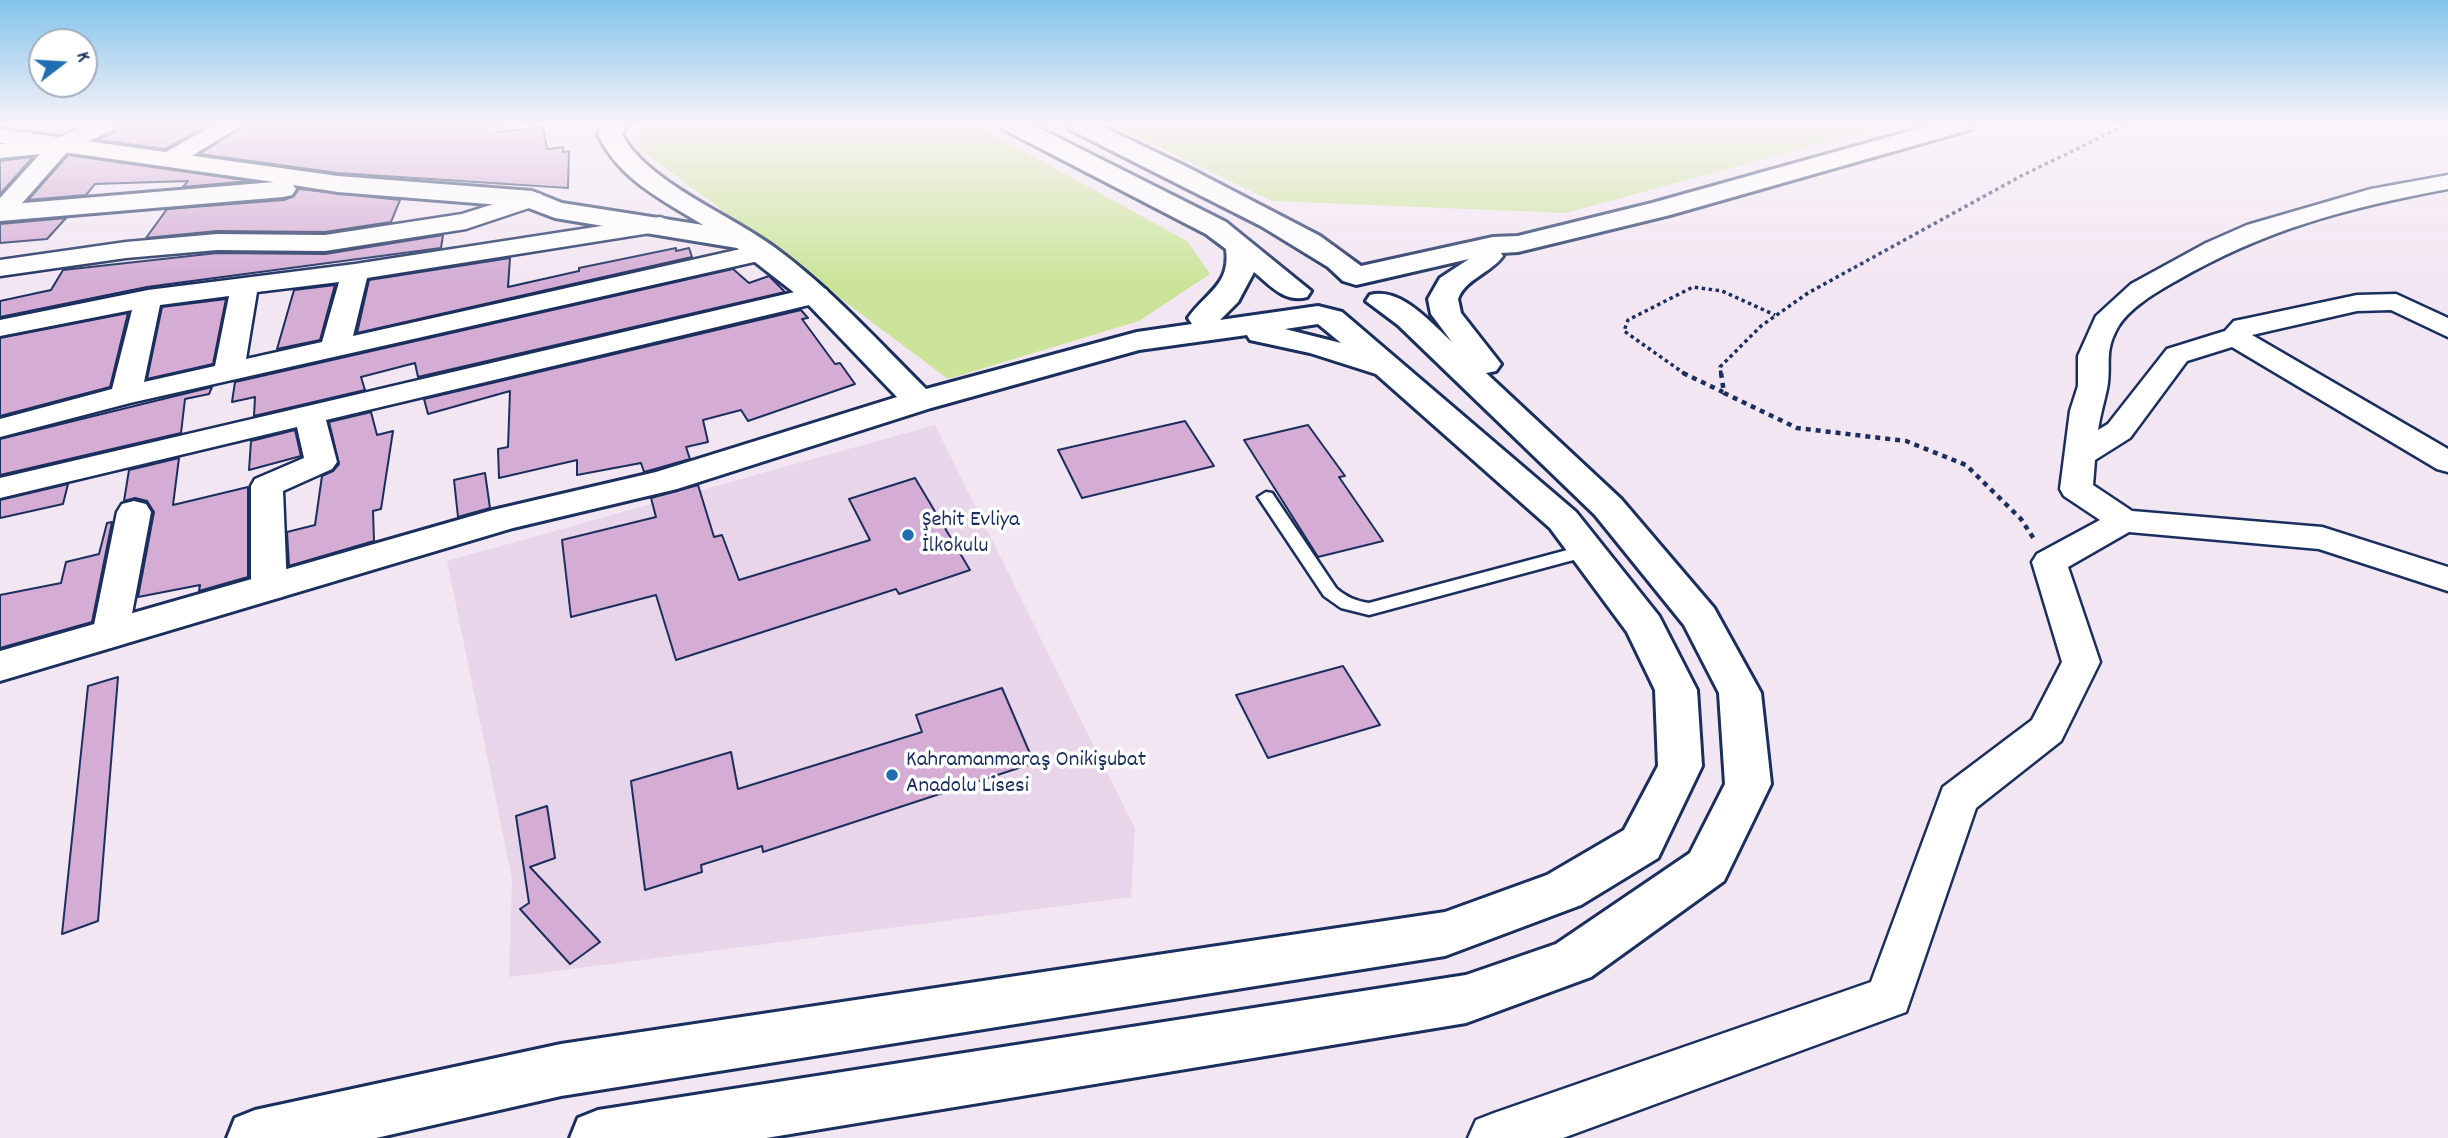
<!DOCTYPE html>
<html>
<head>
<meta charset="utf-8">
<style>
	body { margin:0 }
	#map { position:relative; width:2448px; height:1138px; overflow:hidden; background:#f2e6f2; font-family:Dekko,sans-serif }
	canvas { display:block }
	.north { position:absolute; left:28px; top:28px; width:70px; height:70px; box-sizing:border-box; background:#fff; border:2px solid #a4acbf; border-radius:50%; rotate:73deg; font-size:19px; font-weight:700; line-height:28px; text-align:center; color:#1b2f5e }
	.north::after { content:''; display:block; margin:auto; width:24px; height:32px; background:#1f6fb2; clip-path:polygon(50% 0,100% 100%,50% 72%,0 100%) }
</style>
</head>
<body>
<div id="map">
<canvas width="2448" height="1138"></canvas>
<div class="north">K</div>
</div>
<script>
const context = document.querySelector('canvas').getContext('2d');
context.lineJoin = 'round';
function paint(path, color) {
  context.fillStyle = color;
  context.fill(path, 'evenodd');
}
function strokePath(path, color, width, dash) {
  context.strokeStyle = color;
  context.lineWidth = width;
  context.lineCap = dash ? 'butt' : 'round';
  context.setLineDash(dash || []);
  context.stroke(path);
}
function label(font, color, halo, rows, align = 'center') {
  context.font = font + ' Dekko,sans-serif';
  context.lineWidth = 7;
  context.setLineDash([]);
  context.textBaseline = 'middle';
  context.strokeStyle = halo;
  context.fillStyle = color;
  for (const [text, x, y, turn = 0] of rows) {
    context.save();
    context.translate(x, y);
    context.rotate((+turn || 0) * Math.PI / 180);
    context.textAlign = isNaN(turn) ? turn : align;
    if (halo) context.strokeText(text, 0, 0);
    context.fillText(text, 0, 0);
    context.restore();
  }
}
const built = new Path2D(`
	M935,425l200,404 -4,68 -622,80 3,-99 -65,-317z`);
const green = new Path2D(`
	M637,124h337l213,117 23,33 -71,47 -191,58 -309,-231z
	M1111,124h781l-326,89 -294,-12z`);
const building = new Path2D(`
	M121,124h90l-46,25 -68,-9 19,-9z
	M246,124h255l-5,8 47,-5 4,22 16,-2v5l6,-1 -1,37 -230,-15 -138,-19z
	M68,155l183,26 -68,6 5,-6 -93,3 -9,11 -58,5z
	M33,157l-33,37v-33z
	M299,189l101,11 -9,22 -66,10 -108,-1 -71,7 21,-29 117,-9 10,-4z
	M66,218l-19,21 -47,4v-19z
	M443,235l-2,13 -294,39 -147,30v-16l51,-11 12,-20 154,-17 108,1z
	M676,248v3l13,-3 3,9 -335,76 12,-53 141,-22 -2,29 71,-16v-3z
	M733,269l16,14 20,-7 16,16 -367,85 -3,-14 -54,14 4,13 -111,26 1,-19 -23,5 3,-20z
	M335,285l-15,55 -43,9 17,-59z
	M226,299l-13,65 -66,15 15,-72z
	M801,310l7,8 -6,1 33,45 5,-1 15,21 -107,37 -7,-11 -38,10 5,22 -22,5 4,12 -35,10 -11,3 -3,-9 -64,12v-15l-78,18 -1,-29 10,-2 2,-56 -82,23 -4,-15z
	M128,313l-18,74 -110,29v-78z
	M212,387l-3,7 -24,5 -4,34 -181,42v-36z
	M371,412l6,23 16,-4 -12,78 -8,2 1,30 -85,25 -2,-34 28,-7 7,-49 11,-5 6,-7 -10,-42z
	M1185,421l29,45 -132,32 -24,-48z
	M1308,425l37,51 -6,1 44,64 -65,16 -74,-117z
	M295,430l6,26 -52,14 2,-29z
	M179,458l-6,47 75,-18v90l-49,14 1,-6 -62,12 16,-85 -7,-11 -12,-3 -11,3 5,-31z
	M485,473l5,35 -32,9 -4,-37z
	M915,478l55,92 -71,24 -3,-5 -220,71 -20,-65 -85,22 -9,-77 94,-23 -5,-19 47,-13 16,52 8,-2 17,45 131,-40 -21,-41z
	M68,484l-5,20 -63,14v-18z
	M112,522l-20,100 -92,26v-53l61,-12 5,-21 33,-8 8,-31z
	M1343,666l37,59 -112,33 -32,-63z
	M118,677l-20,244 -36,13 26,-248z
	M1002,688l32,75 -271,89 -1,-6 -61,19 1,7 -57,18 -14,-109 100,-29 7,37 184,-57 -6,-17z
	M547,806l8,52 -25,9 70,75 -30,22 -50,-55 9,-6 -13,-87z`);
const pathFar1 = new Path2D(`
	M1685,374l-61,-43 4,-11 65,-33 29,4 53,24
	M1721,374l-1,-7 41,-41 47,-33 213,-117 107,-52`);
const path = new Path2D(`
	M1683,373l40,19
	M1721,373l3,20 73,35 109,13 60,24 55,54 13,20`);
const lane = new Path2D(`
	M1266,492l6,1 64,95c10,9 20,13 33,15l217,-58 9,6 -3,4 -223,60 -28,-7 -17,-12 -66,-99z`);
const street = new Path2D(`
	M89,124h29l-3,5 -46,21 -60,68 -9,2v-22l40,-44 -40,4v-14l56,-5z
	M216,124h28l-64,39h-16l-4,-5 4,-5z
	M2448,175v14c-101,19 -182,40 -272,92 -19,11 -46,26 -58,46 -15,26 -6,38 -11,62 -3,14 -7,27 -9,41l10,-6 59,-75 58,-18 9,-10 10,-2 113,-24 39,-1 52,24v19l-57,-27 -34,1 -105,24 196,114v23l-11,-3 -205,-122 -45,14 -57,77 -35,22 -2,25 39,26 190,16 126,40v24l-129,-42 -190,-17 -61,35 32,95 -39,79 -85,67 -70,204 -343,126h-95l8,-18 18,-7 377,-131 72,-195 89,-67 30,-58 -30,-100 5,-8 63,-34 -36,-24 -4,-7 10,-78 8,-25v-30l18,-40 35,-32 75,-41 41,-18 124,-36z
	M532,192l9,2 3,5 -3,5 -75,25 -141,22 -108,-1 -91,8 -126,18v-16l126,-18 91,-8 108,1 137,-21z
	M660,217l9,3 4,5 -4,5 -302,48 -14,58 410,-92 9,2 4,6 -4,6 -9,2 -633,143 -130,34v-18l112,-30 20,-79 -132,26v-16l148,-30 207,-26zM339,282l-17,60 -76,17 11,-67zM229,296l-14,70 -71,16 16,-77z
	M816,287l10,2 4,6 -4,6 -500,119 11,42 -5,7 -49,22 4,97 -5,9 -13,3 -13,-3 -5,-9v-102l4,-7 49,-21 -7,-31 -297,71v-20z
	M134,501l12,3 5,8 -23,123 -5,9 -13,4 -13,-4 -5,-9 25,-123 5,-8z`);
const secondary = new Path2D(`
	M603,124h24l-5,10c23,47 109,81 152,113 56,41 103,93 152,142l211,-57 55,-8 -4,-6c17,-25 43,-33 38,-69l-20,-15 -203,-105 -3,-5h31l195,98 85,69 -4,6c-23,6 -37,-12 -53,-25l-16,30 -18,18 98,-14 24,6 234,200 83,104 38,74 5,76 -44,92 -77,47 -136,51 -884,140 -185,42h-149l8,-20 20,-8 306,-66 884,-132 102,-37 77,-45 34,-64 -3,-76 -28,-58 -77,-104 -174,-154 -66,-21 -60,-13 -3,-5 -108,15 -208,58 -254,81 -164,39 -513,153v-30l493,-141 163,-38 241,-75 -92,-96 -68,-53 -182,-30 -29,-11 -188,-15 -45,-7 3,4 -4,6 -9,2 -283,24v-16l274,-23 -274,-39v-14l338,47 194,15 30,12 141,22c-40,-25 -85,-46 -105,-91zM1318,324l23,19 -56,-14z
	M1066,124h31l92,44 131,68 41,30 132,-29 25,-1 134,-33 283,-79h40l-3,5 -302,86 -152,37 -17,1 2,3c-12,17 -38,23 -45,43l3,14 40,51 -5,7 -10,2 135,126 93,109 47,85 10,91 -47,97 -133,96 -125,46 -700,115h-196l8,-20 20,-8 868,-135 90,-31 134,-91 35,-69 -6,-91 -35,-68 -89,-110 -197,-190 -32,-24 4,-6c31,-8 61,28 82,47l-21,-28 -3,-15 12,-21 29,-19 -113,26 -13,-4 -15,-14 -67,-41 -192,-97z`);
const markers = [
	[908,535,7,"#1f6fb2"],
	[892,775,7,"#1f6fb2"]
];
const poiNames = [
	["Şehit Evliya",922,522],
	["İlkokulu",922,548],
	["Kahramanmaraş Onikişubat",906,762],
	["Anadolu Lisesi",906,788]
];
paint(built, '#e9d5e9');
paint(green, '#cbe499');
paint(building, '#d4acd4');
strokePath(building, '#1b2f5e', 2);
strokePath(lane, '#1b2f5e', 5);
strokePath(street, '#1b2f5e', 5);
strokePath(secondary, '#1b2f5e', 6);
strokePath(pathFar1, '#1b2f5e', 3.5, [3.5, 3.5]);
strokePath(path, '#1b2f5e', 4.5, [5, 5]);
paint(lane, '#fff');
paint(street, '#fff');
paint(secondary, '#fff');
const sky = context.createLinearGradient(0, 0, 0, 283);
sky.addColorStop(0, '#84c3eb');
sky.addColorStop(0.44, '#f9f4f9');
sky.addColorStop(1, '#f9f4f900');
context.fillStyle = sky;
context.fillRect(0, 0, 2448, 283);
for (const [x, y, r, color] of markers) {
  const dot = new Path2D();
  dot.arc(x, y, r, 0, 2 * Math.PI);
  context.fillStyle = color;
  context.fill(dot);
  strokePath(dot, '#fff', 2.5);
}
label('23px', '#1b2f5e', '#fff', poiNames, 'left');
</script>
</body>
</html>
